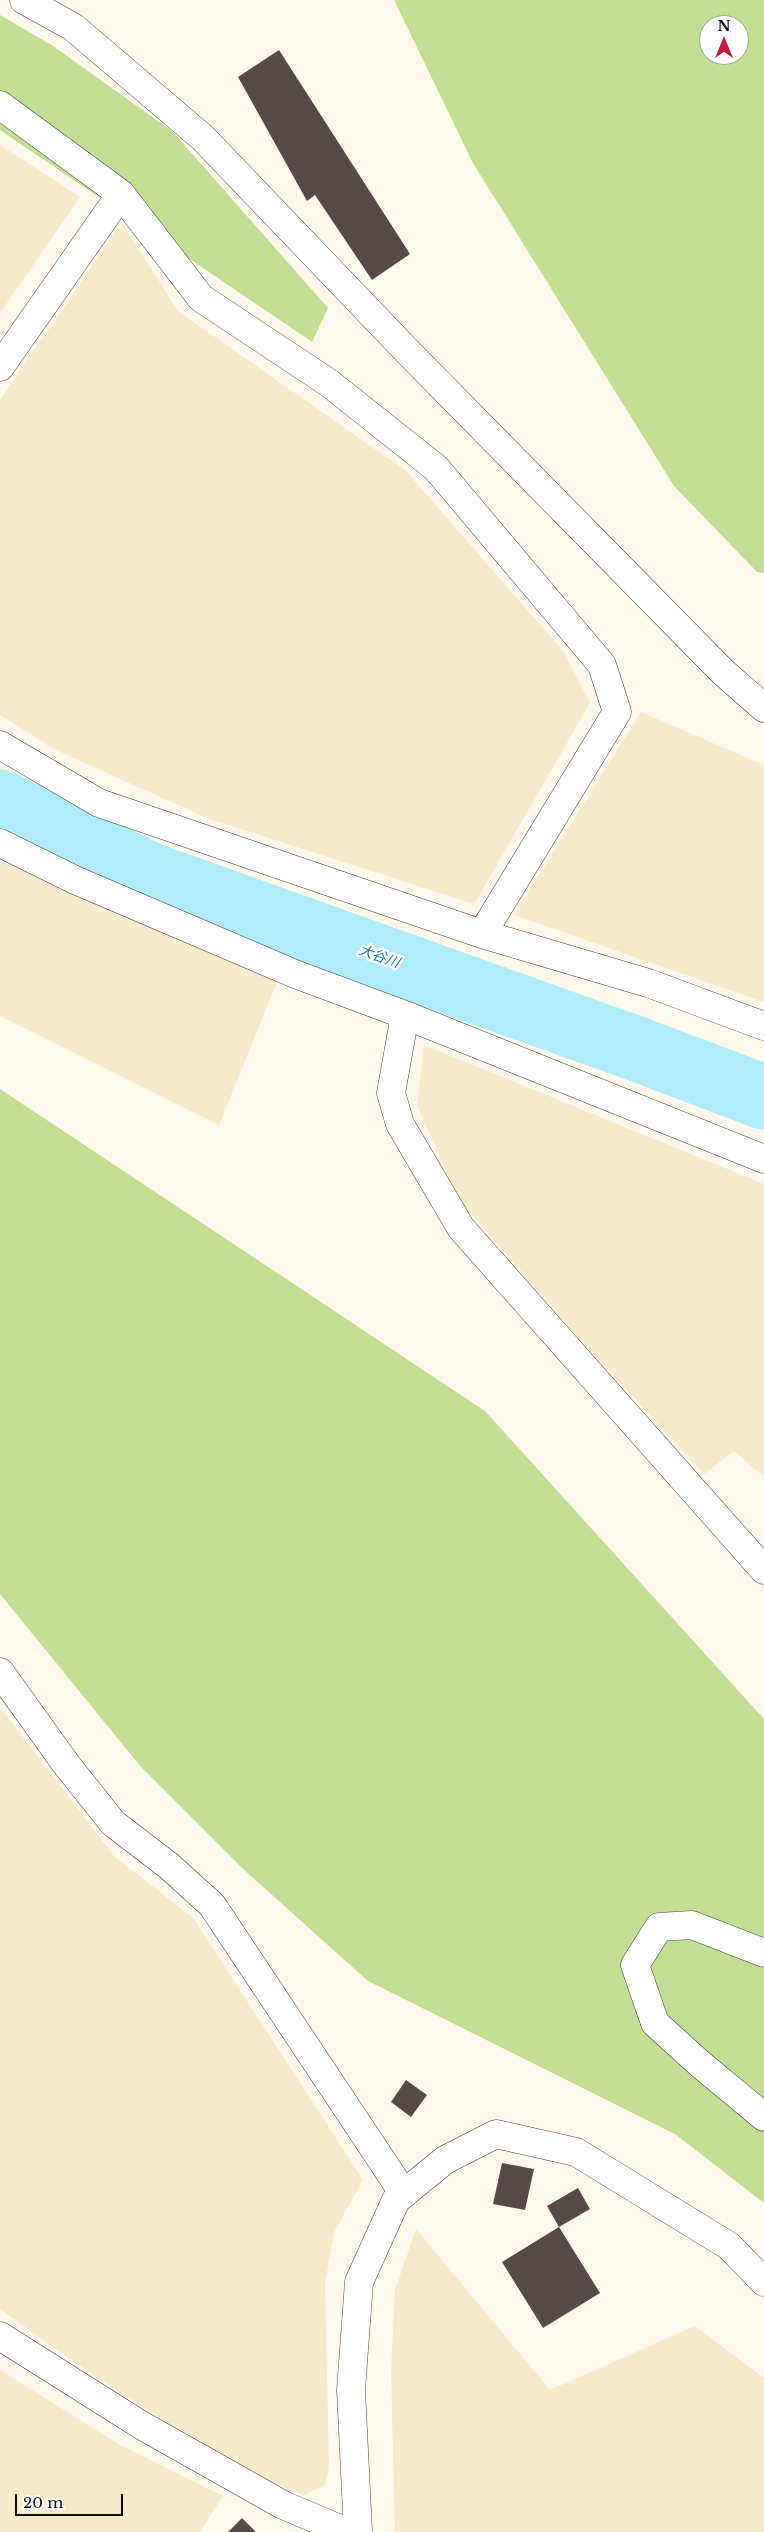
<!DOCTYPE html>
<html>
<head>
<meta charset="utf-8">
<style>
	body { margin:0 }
	#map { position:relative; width:764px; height:2532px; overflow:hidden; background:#fff8ed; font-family:"Libre Baskerville",serif }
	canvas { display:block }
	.north { position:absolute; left:699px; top:15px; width:50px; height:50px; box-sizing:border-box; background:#fff; border:1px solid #9e9e9e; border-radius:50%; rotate:0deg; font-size:14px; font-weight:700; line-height:20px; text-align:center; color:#0d0d0d }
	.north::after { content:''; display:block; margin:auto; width:18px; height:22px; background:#c61c44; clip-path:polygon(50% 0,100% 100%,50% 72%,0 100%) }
	.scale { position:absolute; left:15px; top:2494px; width:108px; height:22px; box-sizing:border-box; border:2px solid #0d0d0d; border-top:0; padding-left:6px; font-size:15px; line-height:18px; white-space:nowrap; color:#0d0d0d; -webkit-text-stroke:4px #fff; paint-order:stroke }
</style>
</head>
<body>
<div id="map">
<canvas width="764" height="2532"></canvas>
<div class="north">N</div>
<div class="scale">20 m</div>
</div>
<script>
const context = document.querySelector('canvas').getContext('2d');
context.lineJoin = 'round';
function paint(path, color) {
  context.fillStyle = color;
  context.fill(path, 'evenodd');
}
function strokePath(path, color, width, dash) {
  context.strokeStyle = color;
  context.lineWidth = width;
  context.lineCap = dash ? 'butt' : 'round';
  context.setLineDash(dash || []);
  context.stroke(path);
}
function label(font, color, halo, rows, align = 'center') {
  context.font = font + ' "Libre Baskerville","Noto Sans JP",serif';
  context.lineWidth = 5;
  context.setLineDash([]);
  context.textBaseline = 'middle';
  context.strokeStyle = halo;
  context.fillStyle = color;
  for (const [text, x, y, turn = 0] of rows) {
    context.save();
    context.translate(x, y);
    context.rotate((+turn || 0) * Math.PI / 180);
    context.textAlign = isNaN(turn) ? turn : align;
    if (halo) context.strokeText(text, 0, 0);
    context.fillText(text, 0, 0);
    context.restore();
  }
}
const farmland = new Path2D(`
	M0,145l80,52 -80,116z
	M122,223l56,88 228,160 158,181 26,51 -116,201 -267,-86 -151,-68 -56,-35v-315z
	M641,712l123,53v237l-250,-87z
	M0,861l277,121 -58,143 -219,-109z
	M424,1045l340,139v293l-30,-26 -30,23 -126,-137 -120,-139 -41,-93z
	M0,1707l113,148 81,64 169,261 -29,52 -9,51 4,185 -4,17 -21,10 -36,-14 -100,-58 -94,-61 -74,-53z
	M416,2229l134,161 145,-64 69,52v154h-369l-4,-162 4,-80z
	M0,2370l120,75 103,51 -23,36h-200z`);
const forest = new Path2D(`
	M394,0h370v573l-7,-1 -83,-86 -201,-323zM709,25h30v30h-30z
	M0,15l53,31 119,85 156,177 -16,34 -312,-212z
	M0,1089l485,322 279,308v484l-89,-69 -307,-153 -126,-113 -101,-101 -141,-173z`);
const river = new Path2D(`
	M0,802l148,72 489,175 127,48`);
const building = new Path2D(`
	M279,50l131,204 -38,26 -57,-85 -8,6 -69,-124z
	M406,2080l21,15 -16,22 -20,-15z
	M502,2163l32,6 -9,41 -32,-6z
	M578,2188l12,21 -31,18 -12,-21z
	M559,2227l41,66 -57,35 -41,-66z
	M242,2518l14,14h-28z`);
const minor = new Path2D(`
	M24,0l49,27 130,111 205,214 315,320 41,36
	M0,105l121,89 80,104 128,85 107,85 166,197 15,47 -135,222
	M0,367l121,-173
	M0,745l99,58 383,131 166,49 116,43
	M0,843l75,37 220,94 110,41 359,144
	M405,1015l-14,78 9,31 61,104 303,342
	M0,1672l66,92 47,59 56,43 43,39 192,289
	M764,1953l-72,-28 -33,2 -24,38 20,58 44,40 65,54
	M0,2336l141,89 142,80 64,27
	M358,2532l-7,-142 8,-108 37,-82 49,-40 51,-26 80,18 153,94 35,36`);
const waterNames = [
	["大谷川",379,957,20]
];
paint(farmland, '#f7ebcb');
paint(forest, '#c2de92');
strokePath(river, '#aeecfa', 65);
paint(building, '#564b49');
strokePath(minor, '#404040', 29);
strokePath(minor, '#fff', 28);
label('italic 14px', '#0e7ba0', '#fff', waterNames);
</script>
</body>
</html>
